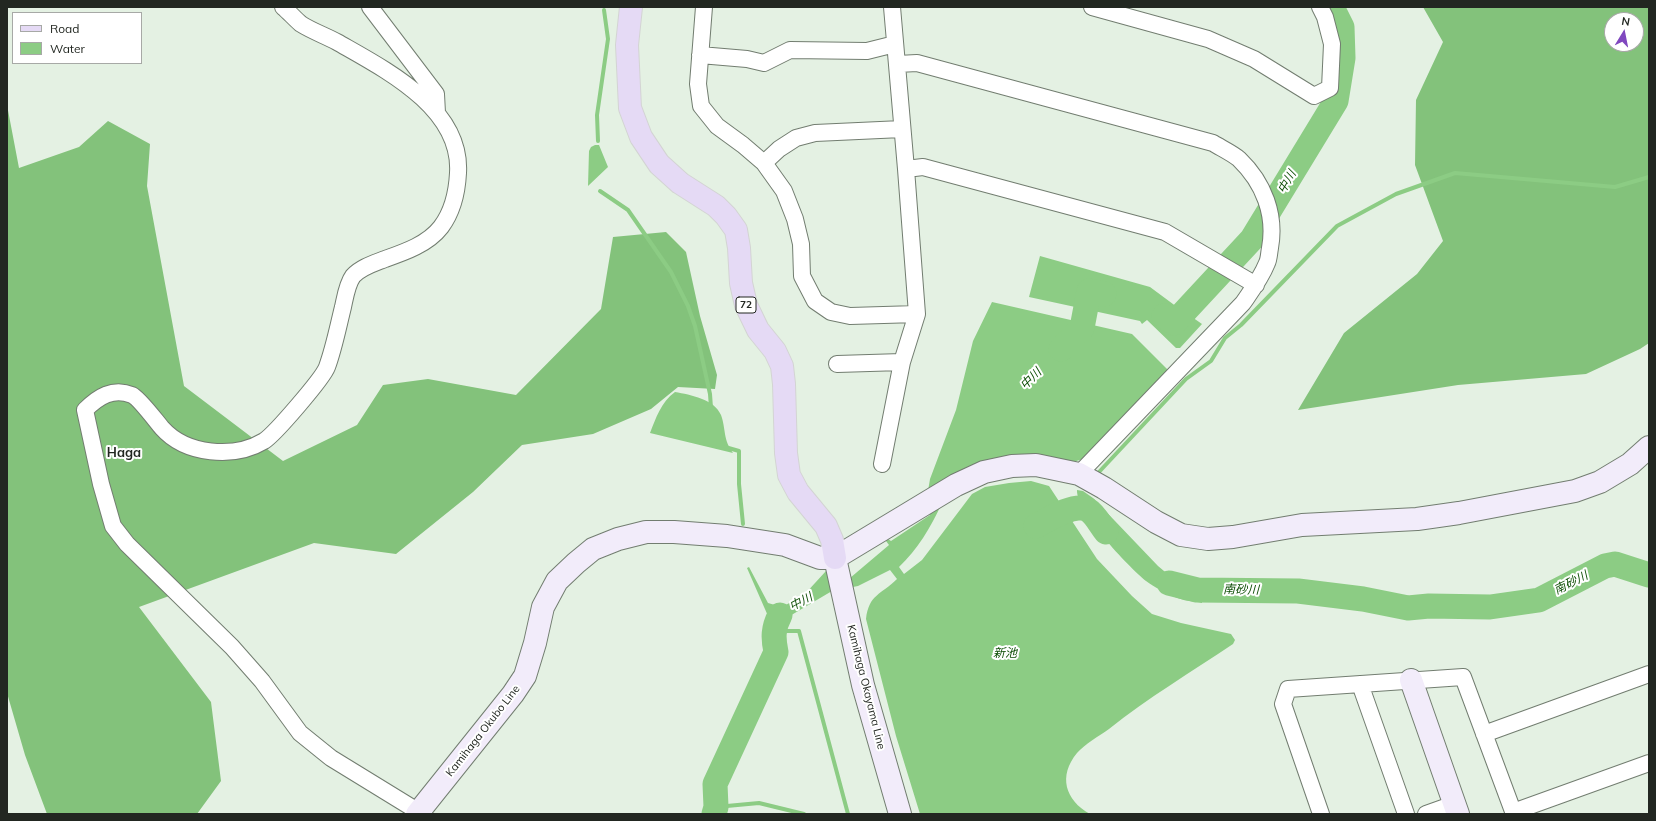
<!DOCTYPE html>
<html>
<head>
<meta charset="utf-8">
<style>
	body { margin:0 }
	#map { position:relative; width:1656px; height:821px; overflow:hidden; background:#e4f1e3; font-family:Mulish,sans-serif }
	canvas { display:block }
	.frame { position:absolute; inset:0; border:8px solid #222721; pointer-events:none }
	.legend { position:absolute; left:12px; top:12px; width:130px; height:52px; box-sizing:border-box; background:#fff; border:1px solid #a7a9a6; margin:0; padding:5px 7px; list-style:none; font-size:12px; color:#222721 }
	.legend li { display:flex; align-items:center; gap:8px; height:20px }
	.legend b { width:20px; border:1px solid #a7a9a6 }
	.north { position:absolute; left:1604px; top:12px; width:40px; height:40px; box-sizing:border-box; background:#fff; border:1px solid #a7a9a6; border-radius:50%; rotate:10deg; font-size:11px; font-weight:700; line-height:16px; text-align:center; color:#222721 }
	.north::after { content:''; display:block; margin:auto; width:14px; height:18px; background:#8048bf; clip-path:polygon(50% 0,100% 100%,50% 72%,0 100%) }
</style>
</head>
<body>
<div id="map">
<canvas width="1656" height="821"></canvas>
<div class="frame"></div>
<ul class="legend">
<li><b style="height:5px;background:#e5daf5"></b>Road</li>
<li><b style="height:11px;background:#8ccc84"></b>Water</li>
</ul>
<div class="north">N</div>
</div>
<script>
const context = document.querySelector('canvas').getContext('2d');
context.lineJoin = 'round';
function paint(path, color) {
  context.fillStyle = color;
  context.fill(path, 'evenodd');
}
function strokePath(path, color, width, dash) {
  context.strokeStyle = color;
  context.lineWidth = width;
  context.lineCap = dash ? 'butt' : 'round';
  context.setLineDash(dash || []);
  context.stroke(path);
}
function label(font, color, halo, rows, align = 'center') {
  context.font = font + ' Mulish,"Noto Sans JP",sans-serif';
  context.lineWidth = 4;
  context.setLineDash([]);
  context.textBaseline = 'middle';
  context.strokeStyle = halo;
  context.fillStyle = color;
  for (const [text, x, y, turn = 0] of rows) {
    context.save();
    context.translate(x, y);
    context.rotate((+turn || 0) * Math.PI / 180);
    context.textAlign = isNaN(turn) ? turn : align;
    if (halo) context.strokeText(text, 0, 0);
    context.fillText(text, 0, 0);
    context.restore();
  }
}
const forest = new Path2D(`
	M1423,7h226v336l-9,6 -54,25 -128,11 -160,25 46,-77 73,-59 26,-33 -28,-76 1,-65 27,-58zM1612,20h24v24h-24z
	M7,105l12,63 60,-21 29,-26 42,23 -3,42 37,200 99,75 74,-36 26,-40 45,-6 88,16 85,-86 12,-72 53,-5 20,20 14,64 17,59 -2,14 -37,-2 -27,22 -58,25 -71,11 -49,47 -77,62 -82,-11 -175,64 72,95 10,79 -24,33h-150l-22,-59 -18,-62v-421l1,-13 -1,-2z`);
const water = new Path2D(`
	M595,145h4l9,22 -20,19 1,-35 2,-4z
	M1040,256l110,31 27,20 8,-3 6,5 -2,6 13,9 -22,24h-4l-29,-28 -5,4 -2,-3 -111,-24z
	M992,302l140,32 36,36 -82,88 -16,5 -37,-7 -92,49c-10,22 -24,45 -42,62l5,7 18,-14 50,-66 13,-7 24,-4 22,-2 18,5 48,73 35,37 20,18 29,9 50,11 4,6 -2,4c-42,28 -85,54 -124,85 -10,7 -24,15 -32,24 -19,23 -12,47 13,61h-170l-24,-78 -30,-117c3,-25 15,-24 31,-40l-7,-9 -32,16 -26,5 -49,29 -7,17v5l4,7 -6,-3 -5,-6 1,-6 -6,-2 4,-16 -21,-48 2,-1 19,36 14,4 22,-12 22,-24 4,-1 20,8 39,-33 -3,-4 2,-2 3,2 39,-26 -2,-24 2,-12 26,-69 17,-69z
	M675,392c16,3 39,7 46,23 5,14 2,25 12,38l-83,-20c6,-15 11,-31 25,-41z
	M1077,490l6,1 10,7 65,68 12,10 14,5 19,-2 -1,24c-9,-2 -19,-2 -27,-6 -9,-4 -21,-10 -29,-16 -18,-15 -70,-69 -69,-91z`);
const stream = new Path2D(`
	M598,141l-1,-26 11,-76 -4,-29
	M600,191l28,19 43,62 17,34 7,20 15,68 1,14
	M725,447l14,4v33l4,40
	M1099,472l87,-93 25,-18 14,-23 16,-13 96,-99 59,-32 59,-21 160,14 34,-10
	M774,631h25l49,183
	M716,807l43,-4 45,11`);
const river = new Path2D(`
	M1164,316l10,7 78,-84 84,-138 7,-43 -1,-31 -10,-20
	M1061,349l21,-21 7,-37 15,3
	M1036,526c11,-6 40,-24 52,-16 7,4 13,16 18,22
	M1169,583l28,7 101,1 65,8 45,9 21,-2 61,1 49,-7 66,-34 10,-2 34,11
	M714,814l2,-7 -1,-23 61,-132c-3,-14 -3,-24 4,-37`);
const street = new Path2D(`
	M283,7c6,5 12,12 18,17 11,7 25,12 36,18 49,28 125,66 121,131 -1,20 -5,38 -17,54 -13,17 -36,25 -56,32 -10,4 -24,8 -32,17 -6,8 -8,22 -10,31 -5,20 -9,41 -16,60 -4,11 -52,67 -63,74 -30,18 -78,14 -102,-13 -6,-7 -23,-30 -30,-33 -19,-8 -34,2 -47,15l16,74 12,42 14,18 105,103 30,34 38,52 31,25 88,54
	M370,7l66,87 1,19
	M704,7l-6,77 3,22 16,20 26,19 21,18 20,28 11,28 6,25 1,32 13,25 16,11 19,4 67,-2
	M1092,7l116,32 46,20 60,37 16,-8 2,-44 -7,-27 -5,-10
	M700,55l47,4 17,4 26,-13 77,1 28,-7
	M898,64l19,-1 296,80c8,5 19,10 26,16 25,24 37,56 31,89 -1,5 -1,11 -3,15 -6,15 -15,27 -24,40l-164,171
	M764,163l15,-14 17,-11 19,-5 87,-4
	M906,169l17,-2 242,65 91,53
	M837,364l65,-2
	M882,464l20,-102 15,-48 -11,-145 -14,-162
	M1360,684l46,130
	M1484,734l165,-60
	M1513,812l136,-49
	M1321,814l-38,-110 5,-15 175,-12 51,137
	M1426,814l28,-10`);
const secondary = new Path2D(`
	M835,558l121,-73 28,-13 28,-6 24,-1 43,9 25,14 52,34 25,13 27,4 25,-2 69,-12 115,-6 42,-6 116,-22 25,-9 30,-18 19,-17
	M835,558l28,127 37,129
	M1411,680l47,134
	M417,814l96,-120 12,-18 10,-33 8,-36 14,-26 19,-18 17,-14 25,-10 28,-7h28l53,4 58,9 35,13h15`);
const primary = new Path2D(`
	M631,7l-4,38 3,63 11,29 18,27 21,19 36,23 10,10 10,14 3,18 2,35 5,22 12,25 17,21 7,15 2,18 2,69 3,22 9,17 28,34 6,14 3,18`);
const shields = [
	[746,305,20]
];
const shieldNames = [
	["72",746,305]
];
const streetNames = [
	["Kamihaga Okayama Line",866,687,76],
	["Kamihaga Okubo Line",483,731,-52]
];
const waterNames = [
	["中川",1287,182,-59],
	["中川",1031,379,-45],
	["南砂川",1571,583,-27],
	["南砂川",1241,590,1],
	["中川",801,602,-28],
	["新池",1005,653]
];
const quarterNames = [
	["Haga",124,453]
];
paint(forest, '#83c27b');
paint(water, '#8ccc84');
strokePath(stream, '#8ccc84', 4);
strokePath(river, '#8ccc84', 25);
strokePath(street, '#727d70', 18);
strokePath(secondary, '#727d70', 24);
strokePath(primary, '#d3d4d3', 24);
strokePath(street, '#fff', 16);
strokePath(secondary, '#f2ecfa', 22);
strokePath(primary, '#e5daf5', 22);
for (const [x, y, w] of shields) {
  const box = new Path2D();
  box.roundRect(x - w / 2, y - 8, w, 16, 3);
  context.fillStyle = '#fff';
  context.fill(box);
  strokePath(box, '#222721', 1);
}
label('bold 10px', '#222721', null, shieldNames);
label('11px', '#222721', '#fff', streetNames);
label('italic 12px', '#0d4e05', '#fff', waterNames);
label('bold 13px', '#222721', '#fff', quarterNames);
</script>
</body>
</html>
